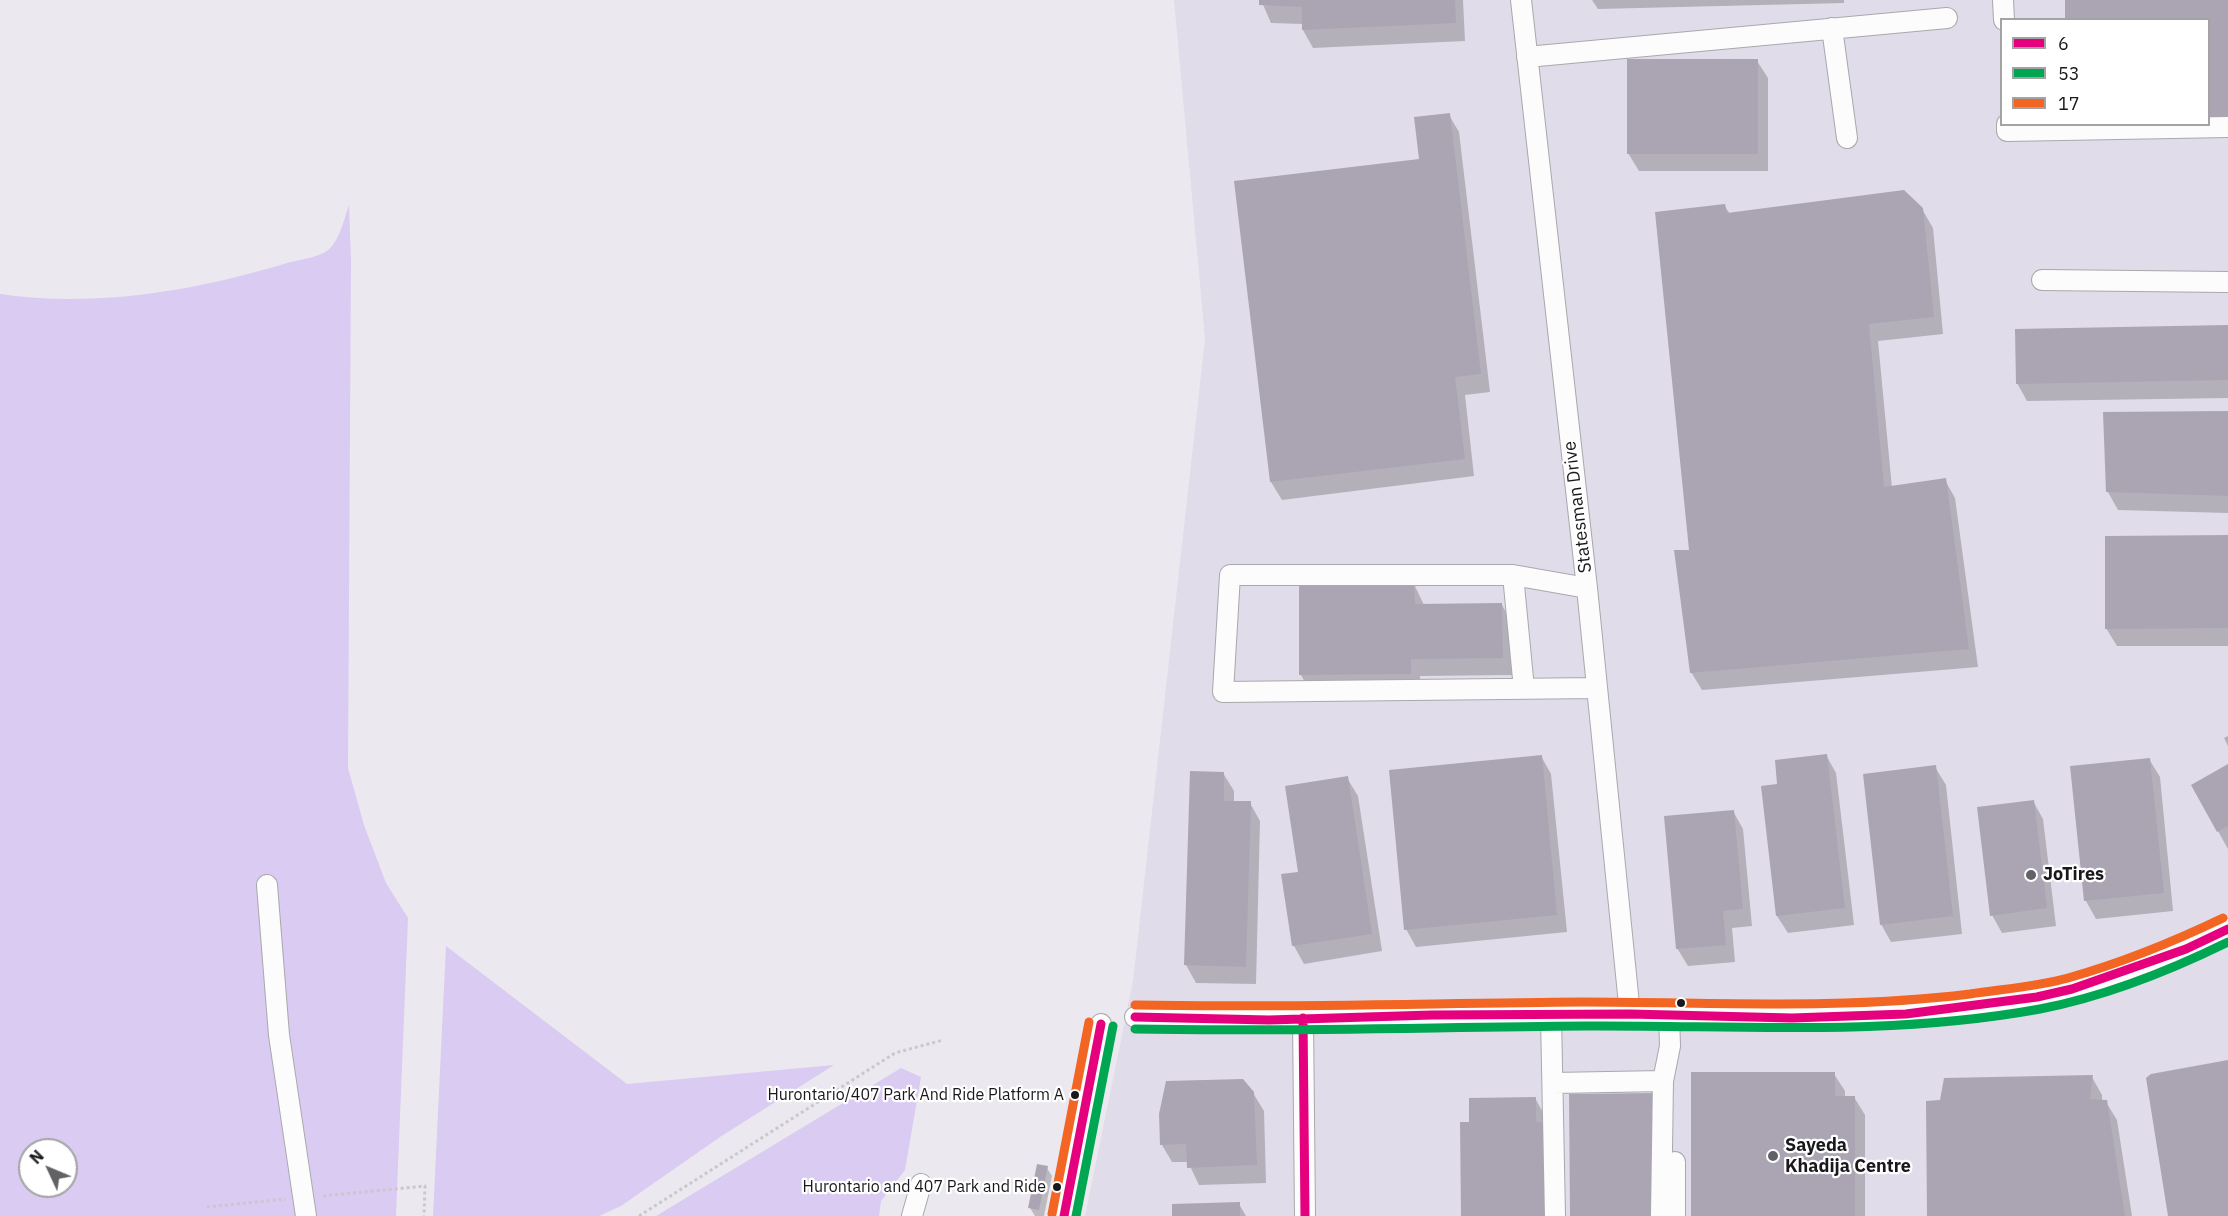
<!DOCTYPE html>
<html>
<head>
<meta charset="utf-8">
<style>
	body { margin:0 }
	#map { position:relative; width:2228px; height:1216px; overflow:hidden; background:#ebe9ef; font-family:"IBM Plex Sans",sans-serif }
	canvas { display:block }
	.legend { position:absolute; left:2000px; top:18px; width:210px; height:108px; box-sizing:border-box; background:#fff; border:2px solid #a3a3a4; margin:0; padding:8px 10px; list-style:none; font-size:18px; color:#19181c }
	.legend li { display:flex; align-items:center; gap:12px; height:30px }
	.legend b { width:30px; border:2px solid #a3a3a4 }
	.north { position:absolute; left:18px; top:1138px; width:60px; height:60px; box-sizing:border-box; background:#fff; border:2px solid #a3a3a4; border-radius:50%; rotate:314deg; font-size:16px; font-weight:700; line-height:24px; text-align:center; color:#19181c }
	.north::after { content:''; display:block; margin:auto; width:21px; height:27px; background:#626166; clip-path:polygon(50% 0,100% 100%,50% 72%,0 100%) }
</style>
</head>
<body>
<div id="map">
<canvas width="2228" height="1216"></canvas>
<ul class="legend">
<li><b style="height:8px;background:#e5007d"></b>6</li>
<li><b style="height:8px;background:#00a651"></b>53</li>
<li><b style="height:8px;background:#f26522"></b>17</li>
</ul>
<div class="north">N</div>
</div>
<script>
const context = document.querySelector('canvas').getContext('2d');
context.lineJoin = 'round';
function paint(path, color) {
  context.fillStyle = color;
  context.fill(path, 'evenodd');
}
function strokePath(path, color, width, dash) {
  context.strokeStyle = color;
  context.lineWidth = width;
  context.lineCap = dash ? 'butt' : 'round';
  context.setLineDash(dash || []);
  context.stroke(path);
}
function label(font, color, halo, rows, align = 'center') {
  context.font = font + ' "IBM Plex Sans",sans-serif';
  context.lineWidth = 4.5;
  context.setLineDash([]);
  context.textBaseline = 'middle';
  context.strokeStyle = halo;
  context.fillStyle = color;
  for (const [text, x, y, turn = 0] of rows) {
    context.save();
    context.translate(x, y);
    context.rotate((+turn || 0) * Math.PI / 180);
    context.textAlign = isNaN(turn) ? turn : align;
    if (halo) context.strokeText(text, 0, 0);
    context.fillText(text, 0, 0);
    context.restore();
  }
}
const built = new Path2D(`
	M1174,0h1054v1216h-1143l48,-235 72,-642zM2002,20h206v104h-206z`);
const green = new Path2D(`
	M349,205l2,55 -3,508 16,57 22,58 22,35 -12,298h-396v-922c95,14 193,-3 284,-30 12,-4 34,-6 44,-14 12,-10 16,-31 21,-45zM30,1150h36v36h-36z
	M446,946l181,138 207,-19 -114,72 -99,69 -22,10h-166z
	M901,1068l20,9 -16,93 -24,31 -2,15h-223z`);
const shadow = new Path2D(`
	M1261,0h202l2,41 -152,7 -10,-18v-6l-32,-1z
	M1592,0h252v3l-246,6z
	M1757,61l11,17v93h-129l-11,-18z
	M1449,115l10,17 31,260 -25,3 9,81 -192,24 -11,-18 -35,-300 184,-22z
	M1724,205l6,9 192,-5 11,19 10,106 -65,7 14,147 53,-8 10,18 23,169 -276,23 -11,-18v-121z
	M2228,327v71l-201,3 -10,-18z
	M2228,412v101l-110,-3 -10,-18z
	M2228,537v109h-111l-11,-18z
	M1414,584l10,21h78l10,18v52l-92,1v16l-109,1 -10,-18 -1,-89z
	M2228,736v10l-4,-8z
	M1826,755l10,18 18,152 -66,8 -11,-17 2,-131z
	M1541,756l10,18 16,158 -151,15 -10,-18z
	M2149,759l11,18 13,134 -77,8 -10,-18 -14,-134z
	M2228,766v83l-35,-63z
	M1935,767l11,18 16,149 -71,8 -10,-18z
	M1223,773l11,18v12h16l10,18 -4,163 -60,-1 -10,-18z
	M1347,778l11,18 24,155 -78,13 -10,-18 6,-73z
	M2033,801l10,18 13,107 -54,7 -10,-18z
	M1733,811l10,18 9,97 -20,2 3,34 -47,4 -11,-18z
	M1834,1074l11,17v6h9l11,18v101h-172z
	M2092,1077l10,18v6l4,1 11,18 15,96h-204z
	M1253,1093l11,18 2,72 -67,2 -11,-23h-16l-10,-17z
	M1535,1098l10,18 9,100h-91l8,-93z
	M1047,1168l5,8 -8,40h-9l-5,-8z
	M1239,1204l7,12h-72z`);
const building = new Path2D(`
	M1259,0h196l1,23 -154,7v-23l-43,-2z
	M2065,0h163v119h-20v-99h-143z
	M1627,59h131v95h-131z
	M1450,113l31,261 -26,3 10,82 -195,23 -36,-301 185,-22 -5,-42z
	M1904,190l19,18 11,109 -65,7 15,163 62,-9 23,171 -279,24 -16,-123h15l-34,-338 70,-8 2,9z
	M2228,325v55l-212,4 -1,-55z
	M2228,411v85l-122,-4 -3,-80z
	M2228,535v93l-123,1v-93z
	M1414,583l1,21 87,-1 1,55 -92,1v15l-112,1v-91z
	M1827,754l18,154 -69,8 -15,-130 16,-2 -2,-24z
	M1542,755l15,160 -153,15 -15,-160z
	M2150,758l14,135 -80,8 -14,-135z
	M2228,764v62l-11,6 -26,-47z
	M1936,765l17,151 -73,9 -17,-151z
	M1190,771l34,1v29h27l-5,166 -62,-2z
	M1348,776l24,158 -80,12 -11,-72 17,-2 -13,-86z
	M2034,800l13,108 -57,8 -13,-109z
	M1734,810l9,99 -20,2 3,34 -50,4 -12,-133z
	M2228,1060v156h-60l-22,-138 5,-4z
	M1691,1072h144v24h20v120h-164z
	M2093,1075l-3,24 17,1 18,116h-198l-1,-115 14,-1 4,-22z
	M1243,1079l11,13 3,73 -70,3 -1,-24 -26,1 -1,-31 7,-33z
	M1655,1093l1,123h-86l-1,-122z
	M1536,1097v25h8l1,94h-84l-1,-94h9v-24z
	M1037,1164l11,2 -9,44 -11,-2z
	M1240,1202v14h-68v-12z`);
const path = new Path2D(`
	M323,1196l102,-10 -1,30
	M207,1207l79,-8
	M639,1216l256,-163 48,-13`);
const minor = new Path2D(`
	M1521,0l66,588 43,426
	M2003,0l1,20
	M1832,28l15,110
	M1527,57l420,-39
	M2007,124v7l221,-4
	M2042,280l186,2
	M1513,575l11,114
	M1587,588l-74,-13h-283l-7,117 374,-4
	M267,885l12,150 27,181
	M1551,1016l4,200
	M1135,1017l134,3 163,-5 198,-1 162,4 114,-4 131,-17 35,-8 114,-40 42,-20
	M1303,1018l2,198
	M1553,1083l110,-2
	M1675,1162v54
	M912,1216l9,-32
	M1064,1216l37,-192
	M1661,1216l2,-135 7,-35 -1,-32`);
const bus1 = new Path2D(`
	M1135,1017l134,3 163,-5 198,-1 162,4 114,-4 131,-17 35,-8 114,-40 42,-20
	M1303,1018l2,198
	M1064,1216l37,-192`);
const bus2 = new Path2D(`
	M1135,1029c150,3 300,-2 450,-3 154,-1 301,11 455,-17 62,-12 131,-39 188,-67
	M1076,1216l37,-190`);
const bus3 = new Path2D(`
	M1135,1005c150,3 299,-2 448,-3 130,0 258,8 387,-8 33,-5 66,-7 98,-16 53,-15 105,-36 155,-60
	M1052,1214l37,-192`);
const markers = [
	[2031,875,6,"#626166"],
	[1681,1003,5,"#19181c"],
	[1075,1095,5,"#19181c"],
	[1773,1156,6,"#626166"],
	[1057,1187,5,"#19181c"]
];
const busNames = [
	["Hurontario/407 Park And Ride Platform A",1064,1095],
	["Hurontario and 407 Park and Ride",1046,1187]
];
const streetNames = [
	["Statesman Drive",1578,507,-97]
];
const poiNames = [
	["JoTires",2043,875],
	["Sayeda",1785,1146],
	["Khadija Centre",1785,1167]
];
paint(built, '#e1dce9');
paint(green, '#dacbf2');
paint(shadow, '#0003');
paint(building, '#aba5b3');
strokePath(minor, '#a9a8ac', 22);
strokePath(path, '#c9c8cb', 3, [3, 3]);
strokePath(minor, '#fcfcfd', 20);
strokePath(bus1, '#e5007d', 9);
strokePath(bus2, '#00a651', 9);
strokePath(bus3, '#f26522', 9);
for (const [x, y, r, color] of markers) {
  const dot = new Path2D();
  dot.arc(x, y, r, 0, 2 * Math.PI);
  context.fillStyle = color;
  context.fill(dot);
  strokePath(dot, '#fff', 2);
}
label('16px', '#19181c', '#fff', busNames, 'right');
label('18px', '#19181c', '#fff', streetNames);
label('bold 18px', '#19181c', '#fff', poiNames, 'left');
</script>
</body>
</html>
